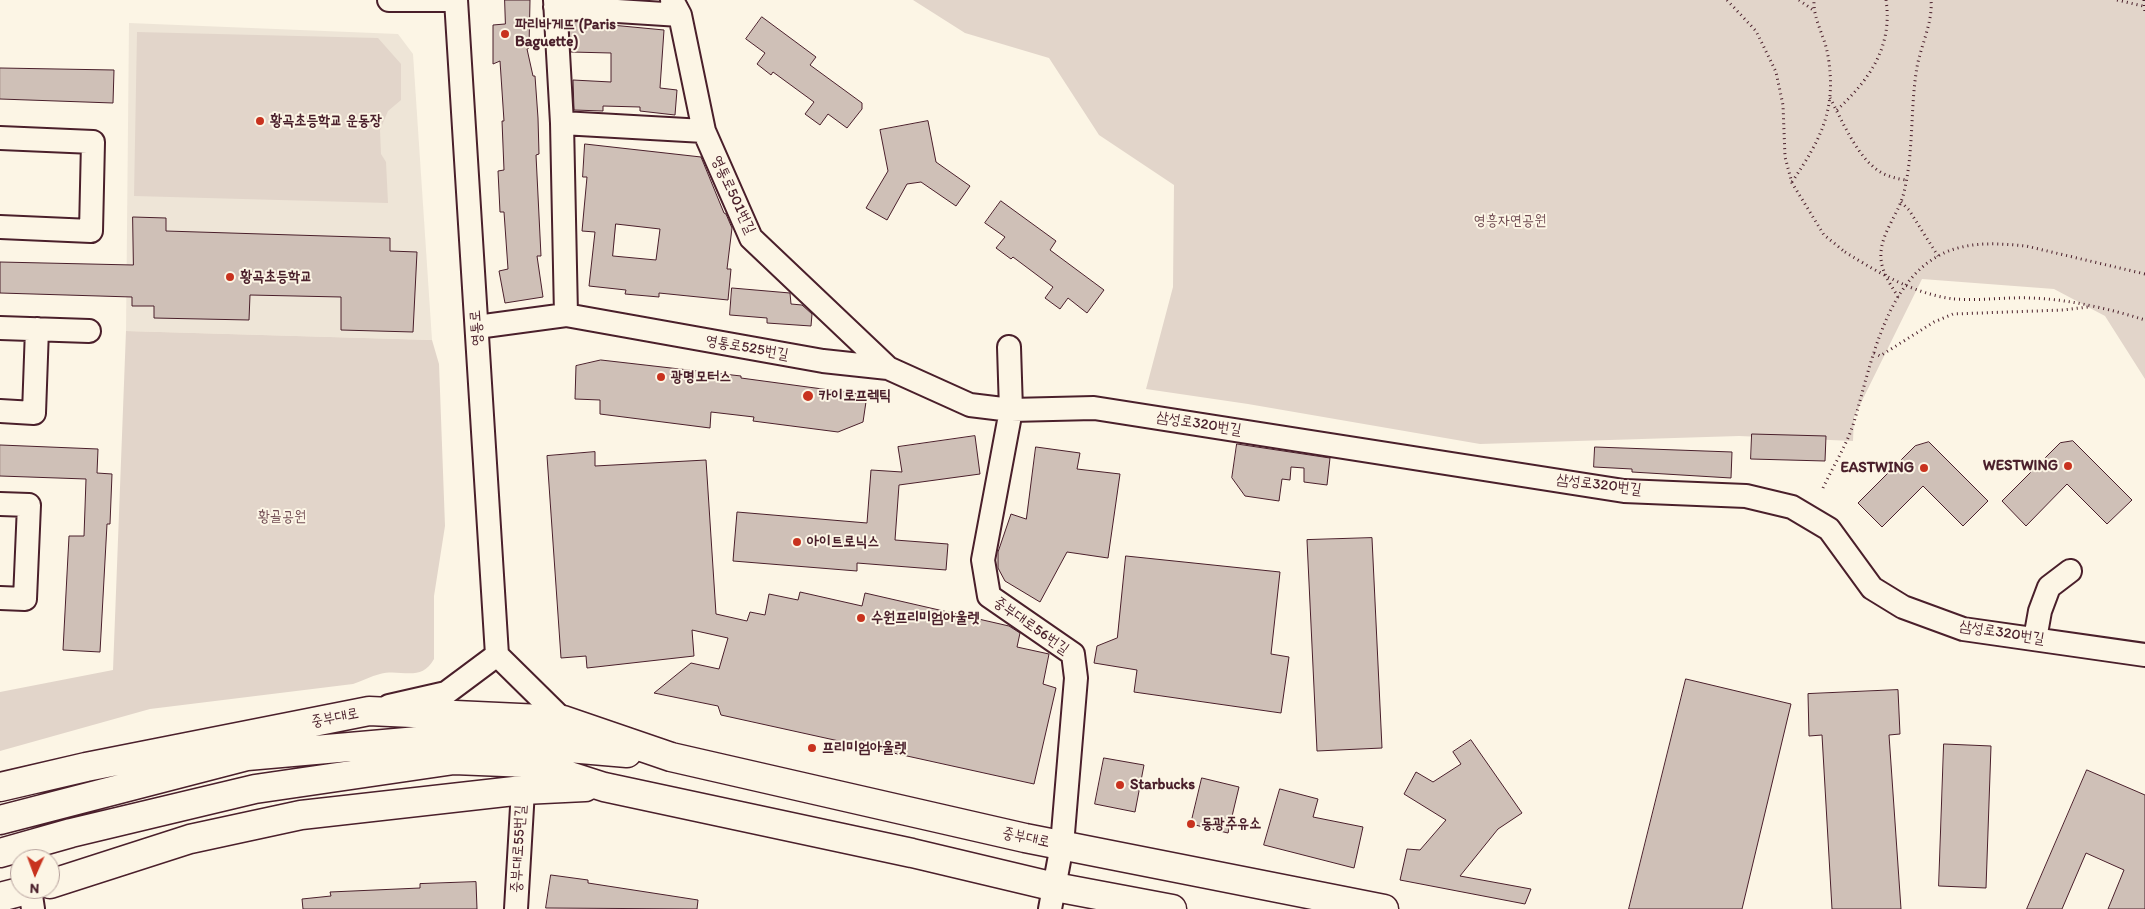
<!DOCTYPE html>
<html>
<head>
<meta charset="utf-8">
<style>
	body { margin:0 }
	#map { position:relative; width:2145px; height:909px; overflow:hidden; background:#fcf5e5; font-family:Itim,sans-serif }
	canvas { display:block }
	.north { position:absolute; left:10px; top:849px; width:50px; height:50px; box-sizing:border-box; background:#fcf5e5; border:1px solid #b59f9b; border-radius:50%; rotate:182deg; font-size:14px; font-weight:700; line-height:20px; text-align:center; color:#4a1f2b }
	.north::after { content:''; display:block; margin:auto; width:18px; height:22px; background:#c8321e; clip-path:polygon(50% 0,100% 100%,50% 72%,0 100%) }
</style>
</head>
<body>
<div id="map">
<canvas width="2145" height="909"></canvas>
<div class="north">N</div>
</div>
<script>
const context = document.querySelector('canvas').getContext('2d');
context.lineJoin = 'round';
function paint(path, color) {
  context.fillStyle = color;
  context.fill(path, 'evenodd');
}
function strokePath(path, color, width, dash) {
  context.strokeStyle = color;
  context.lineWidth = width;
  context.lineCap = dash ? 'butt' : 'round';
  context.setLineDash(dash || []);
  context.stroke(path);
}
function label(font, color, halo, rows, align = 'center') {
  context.font = font + ' Itim,"Poor Story",sans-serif';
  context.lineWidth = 4;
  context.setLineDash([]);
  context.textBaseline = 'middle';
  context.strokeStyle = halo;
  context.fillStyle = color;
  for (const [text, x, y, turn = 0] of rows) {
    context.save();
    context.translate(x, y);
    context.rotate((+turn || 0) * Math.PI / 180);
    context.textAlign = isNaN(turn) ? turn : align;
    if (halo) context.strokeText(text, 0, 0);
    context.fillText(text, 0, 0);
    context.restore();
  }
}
const built = new Path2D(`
	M129,23l269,11 15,20 19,286 -306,-9z`);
const green = new Path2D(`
	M913,0h1232v379l-40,-63 -51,-27 -132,-10 -68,138 -1,24 -114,-5 -259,8 -232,-40 -102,-15 27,-102 1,-102 -75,-50 -50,-77 -84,-25z
	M137,32l241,6 23,26v36l-13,11 -8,19 1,24 5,8 2,41 -254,-7z
	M126,331l306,9 7,24 6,162 -11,70v63c-13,24 -34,9 -54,15 -9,2 -18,7 -27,10l-203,25 -150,42v-59l113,-22z`);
const building = new Path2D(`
	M505,0h25l-1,48 -2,1 6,27h2l3,42 1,36 -3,1 5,101h-4l6,41 -38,6 -6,-32 9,-2 -4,-57h-4l-2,-41 6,-1 -2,-49h2l-4,-60 -7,3v-39l12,-1z
	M762,17l54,40 -6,8 52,38v6l-15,19 -19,-14 -8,11 -15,-11 9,-12 -41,-30 -2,3 -14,-11 8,-11 -19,-14z
	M569,21l95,9 -4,58 17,2 -2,25 -35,-4v-4l-37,-1v5l-29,-1 -1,-30 38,2v-29l-40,-1z
	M0,68l114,2 -1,33 -113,-4z
	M928,121l8,41 34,24 -14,20 -35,-24 -14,2 -20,36 -21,-12 22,-37 -8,-41z
	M585,144l116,13 23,56 2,1 6,14 -5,41h4l-3,31 -69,-7v4l-34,-3 1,-4 -37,-4 6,-54 -13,-1 5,-54h-4zM616,224l44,5 -4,31 -43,-4z
	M1001,201l55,40 -6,9 54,40 -17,23 -19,-15 -8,11 -15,-11 8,-11 -40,-30 -2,2 -15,-11 9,-11 -20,-14z
	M133,217l33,1v13l224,7v13l27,1 -4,80 -72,-2v-33l-91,-2 -1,25 -95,-2v-12h-22v-9l-132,-4v-31l133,3z
	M732,288l58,5 1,11 11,1 10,9 -1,12 -44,-3v-5l-37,-3z
	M601,360l140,16v2l126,17 -4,27 -25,10 -85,-11 1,-4 -43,-5 -1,16 -110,-14v-14l-25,-1 1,-33z
	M1752,434l74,2 -1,25 -74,-2z
	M975,436l5,38 -81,11 -4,55 53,4 -2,26 -89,-7v8l-124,-10 4,-49 130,11 4,-53 31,2 -4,-25z
	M2073,441l59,59 -25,24 -40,-40 -41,42 -24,-25 58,-58z
	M1929,442l59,59 -25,25 -40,-40 -41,41 -24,-24 57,-57z
	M1237,444l93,14 -3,27 -23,-3v-14l-13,-1 -1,13 -8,-1 -3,22 -34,-5 -13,-18z
	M0,445l98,4 -1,24 15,1 -2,50h-3l-7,128 -37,-2 6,-114h15l2,-57 -86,-3z
	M1036,447l44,6 -3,16 43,5 -12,84 -41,-6 -27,50 -35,-21 -7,-13v-16l13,-38 15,5z
	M1595,447l137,5 -1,26 -99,-6v-3l-38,-2z
	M595,452v14l111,-6 10,154 31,7 3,-9 15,3 4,-21 29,6 2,-8 62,14 3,-13 144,33 11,7 -3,14 32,7 -6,30 13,4 -22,96 -313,-69 -3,-9 -64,-13 37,-30 28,6 9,-31 -36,-8 2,26 -107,12 -1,-12 -25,2 -14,-202z
	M1372,538l10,210 -65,3 -10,-211z
	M1126,556l154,16 -9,82 18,3 -8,56 -147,-21 3,-22 -43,-7 3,-17 20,-8z
	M1686,679l105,25 -49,205h-113z
	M1898,690l2,44 -11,1 12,174h-69l-10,-174 -13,1 -1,-42z
	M1471,740l51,73 -24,16 -38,47 71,13 -6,15 -125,-24 7,-31 13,1 26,-30 -42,-26 12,-22 17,10 28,-18 -8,-12z
	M1944,744l47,2 -5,142 -47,-2z
	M1104,758l40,7 -9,47 -40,-8z
	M2087,770l58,25v114h-37l16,-39 -38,-17 -24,56h-35z
	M1202,778l37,9 -11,46 -37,-9z
	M1280,789l38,10 -5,18 50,10 -9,41 -90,-23z
	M551,875l37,5v3l110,17 -1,9 -151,-1z
	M476,882l1,27h-174l-1,-10 29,-3 -1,-4 90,-4v-4z`);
const path = new Path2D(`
	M1727,0l29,31 20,41 7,33 2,52 7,26 32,52 21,17
	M1799,0l14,10
	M2117,0l26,6
	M2144,0l1,13
	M1830,98c13,24 29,64 54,76 7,3 14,5 22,6
	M1837,110c32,-30 56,-63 49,-110
	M1792,182c29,-43 45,-73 36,-126 -3,-20 -15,-36 -14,-56
	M1901,202l8,8 29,46
	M1898,297c-7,-12 -16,-24 -17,-38 -2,-25 18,-44 23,-67 10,-41 6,-84 13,-125 4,-22 16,-45 14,-67
	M1954,299c26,2 51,-2 77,-1 37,1 79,11 114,22
	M1874,353l6,3 54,-34 19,-8 110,-4 25,-3
	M1823,488c10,-22 24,-43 31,-66 18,-60 34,-159 108,-175 21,-5 43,-3 64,-1l119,28`);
const minor = new Path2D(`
	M389,0h58
	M456,0l41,655 66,65
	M555,0l7,123 4,192
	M672,0l8,15 24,116 47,107 137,130
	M555,7l125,8
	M562,123l142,8
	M0,138l93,4 -2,89 -91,-4
	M477,327l89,-12 257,46 65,7 82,37 41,5 83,-2 530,83 122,5 46,11 37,22 43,59 31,19 60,22 182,26
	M0,328l89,3
	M1009,347l2,63 -28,150 6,36 84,58 3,24 -14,167 -12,64
	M0,411l34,2 3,-84
	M0,504l29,1 -4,94 -25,-1
	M2035,639l5,-28 9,-24 21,-16
	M389,706l57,-13 51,-38
	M30,889l3,20
	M516,909l7,-119`);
const major = new Path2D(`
	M0,787l86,-20 283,-56 194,9 108,37 354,81 359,71
	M0,820l247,-64 205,-18 175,15
	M0,853l71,-20 184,-44 199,-29 75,3 75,24 308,66 143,34 117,22
	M50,884l140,-45 111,-24 222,-25 62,-3
	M0,897l31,-8`);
const pathBridge = new Path2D(`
	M1845,252c34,21 69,42 109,47`);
const markers = [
	[505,34,5,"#c8321e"],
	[260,121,5,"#c8321e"],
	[230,277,5,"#c8321e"],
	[661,377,5,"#c8321e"],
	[808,396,6,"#c8321e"],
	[2068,466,5,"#c8321e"],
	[1924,468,5,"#c8321e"],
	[797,542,5,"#c8321e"],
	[861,618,5,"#c8321e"],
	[812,748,5,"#c8321e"],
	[1120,785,5,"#c8321e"],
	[1191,824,5,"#c8321e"]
];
const poiNames = [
	["파리바게뜨 (Paris",515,25],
	["Baguette)",515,42],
	["황곡초등학교 운동장",270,121],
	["황곡초등학교",240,277],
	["광명모터스",671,377],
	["카이로프렉틱",819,396],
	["WESTWING",2058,466,"right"],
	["EASTWING",1914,468,"right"],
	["아이트로닉스",807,542],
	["수원프리미엄아울렛",871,618],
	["프리미엄아울렛",822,748],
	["Starbucks",1130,785],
	["동광주유소",1201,824]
];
const streetNames = [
	["영통로501번길",733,195,65],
	["영통로",477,328,-94],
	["영통로525번길",747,348,10],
	["삼성로320번길",1199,424,9],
	["삼성로320번길",1599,485,7],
	["중부대로56번길",1031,626,35],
	["삼성로320번길",2002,633,9],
	["중부대로",335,718,-11],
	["중부대로",1026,838,12],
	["중부대로55번길",519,849,-87]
];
const parkNames = [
	["영흥자연공원",1510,221],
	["황골공원",282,517]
];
paint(built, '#eee5d7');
paint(green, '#e2d5ca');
paint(building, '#cfc0b7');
strokePath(building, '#4a1f2b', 1);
strokePath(minor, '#4a1f2b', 26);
strokePath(major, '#4a1f2b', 31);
strokePath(path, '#4a1f2b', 3, [1, 4]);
strokePath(minor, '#fcf5e5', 22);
strokePath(major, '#fcf5e5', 28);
strokePath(pathBridge, '#4a1f2b', 3, [1, 4]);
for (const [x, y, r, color] of markers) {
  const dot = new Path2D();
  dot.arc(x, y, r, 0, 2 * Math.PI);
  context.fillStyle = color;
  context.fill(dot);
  strokePath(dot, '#fcf5e5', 2);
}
label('bold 15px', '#4a1f2b', '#fcf5e5', poiNames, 'left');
label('15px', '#4a1f2b', '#fcf5e5', streetNames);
label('15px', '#704c53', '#fcf5e5', parkNames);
</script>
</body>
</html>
